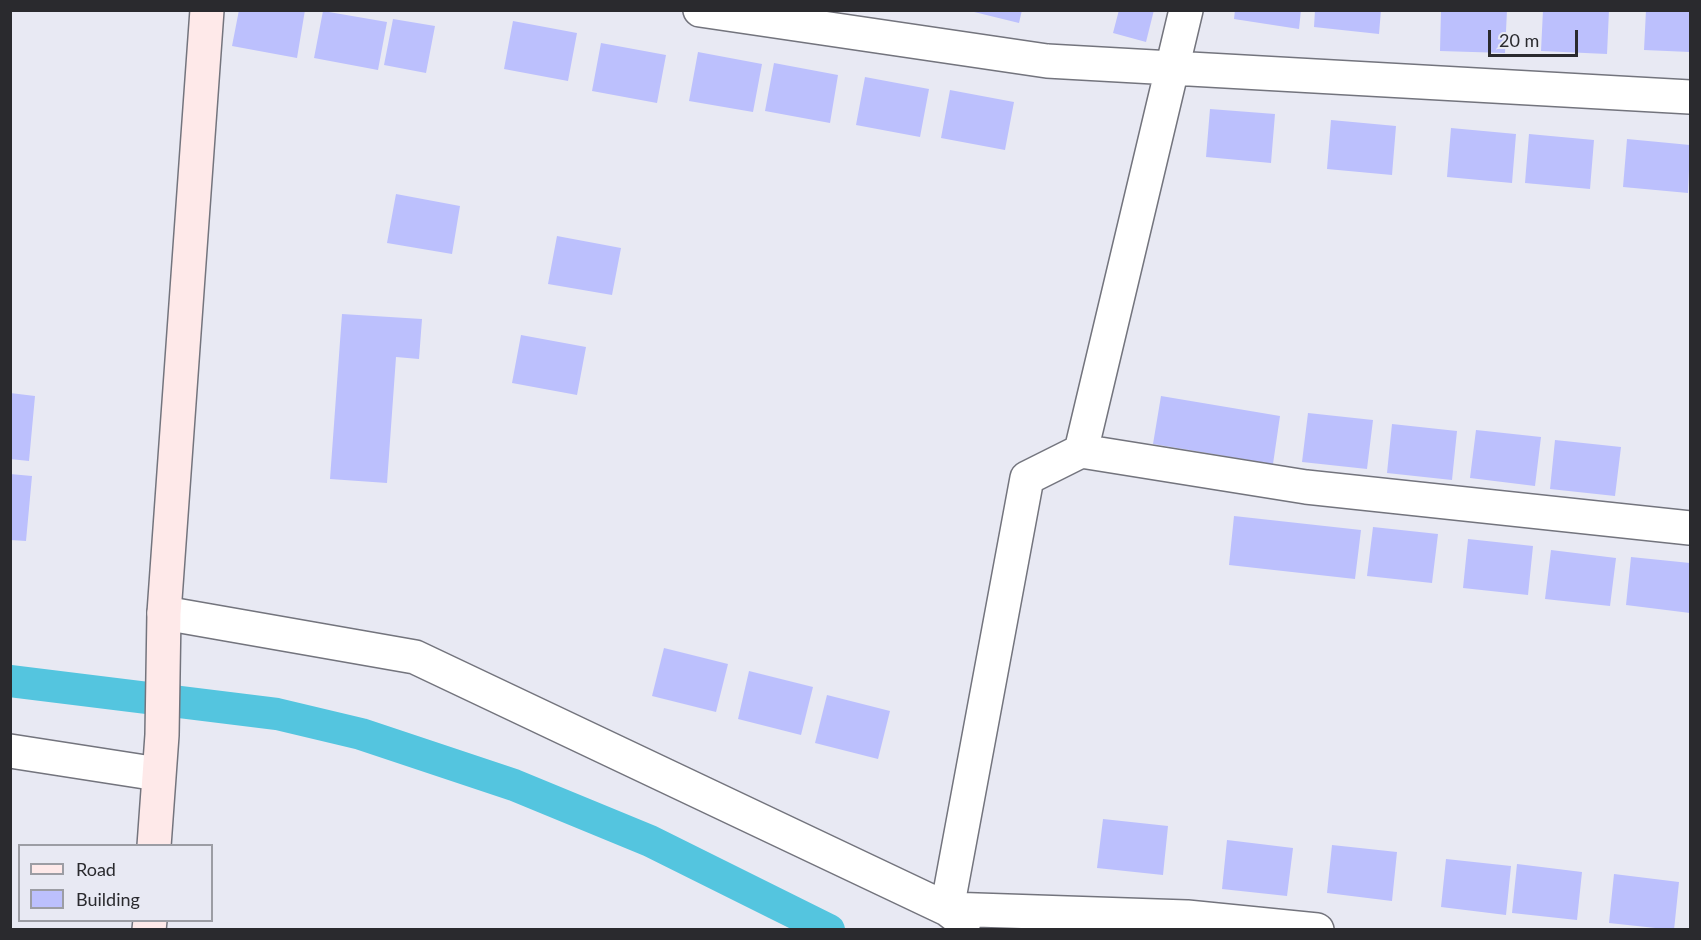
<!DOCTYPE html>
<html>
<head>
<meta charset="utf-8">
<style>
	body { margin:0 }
	#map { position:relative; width:1701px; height:940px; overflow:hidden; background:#e8e9f3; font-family:Lato,sans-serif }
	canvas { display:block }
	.frame { position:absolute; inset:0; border:12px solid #2a2a2e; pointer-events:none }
	.legend { position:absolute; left:18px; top:844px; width:195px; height:78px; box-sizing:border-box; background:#e8e9f3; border:2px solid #9c9da4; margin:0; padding:8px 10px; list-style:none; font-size:18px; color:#2a2a2e }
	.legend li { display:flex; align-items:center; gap:12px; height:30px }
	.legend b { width:30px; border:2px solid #9c9da4 }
	.scale { position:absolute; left:1488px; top:30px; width:90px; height:27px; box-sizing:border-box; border:3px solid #2a2a2e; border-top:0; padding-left:8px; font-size:18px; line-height:21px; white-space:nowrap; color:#2a2a2e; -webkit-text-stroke:4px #e8e9f3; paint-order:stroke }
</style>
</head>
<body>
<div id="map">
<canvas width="1701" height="940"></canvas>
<div class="frame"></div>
<ul class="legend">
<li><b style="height:8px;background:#fee9e9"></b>Road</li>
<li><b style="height:16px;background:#bcc0fd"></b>Building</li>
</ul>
<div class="scale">20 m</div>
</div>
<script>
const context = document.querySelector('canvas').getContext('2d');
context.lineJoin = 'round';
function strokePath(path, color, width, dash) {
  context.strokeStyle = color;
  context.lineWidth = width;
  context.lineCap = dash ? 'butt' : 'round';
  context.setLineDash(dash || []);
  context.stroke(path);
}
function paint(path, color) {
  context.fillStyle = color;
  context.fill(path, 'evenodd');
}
const canal = new Path2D(`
	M10,681l267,33 84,20 153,51 136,56 179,89`);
const building = new Path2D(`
	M239,10h66l-8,48 -65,-12z
	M966,10h56l-3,13z
	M1119,10h35l-8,32 -33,-9z
	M1235,10h66l-2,19 -65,-10z
	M1315,10h66l-2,24 -65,-7z
	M1441,10h66l-2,43 -65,-2z
	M1543,10h66l-2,44 -66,-3z
	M1646,10h44v42l-46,-2z
	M323,11l64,11 -9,48 -64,-12z
	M393,19l42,7 -9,47 -42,-8z
	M513,21l64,12 -9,48 -64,-12z
	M601,43l65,12 -9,48 -65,-12z
	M698,52l64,12 -9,48 -64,-11z
	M774,63l64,12 -8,48 -65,-12z
	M865,77l64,12 -9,48 -64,-12z
	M950,90l64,12 -9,48 -64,-12z
	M1210,109l65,5 -4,49 -65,-6z
	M1331,120l65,6 -4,49 -65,-6z
	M1451,128l65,6 -4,49 -65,-6z
	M1529,134l65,6 -4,49 -65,-6z
	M1627,139l63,6 -2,48 -65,-6z
	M396,194l64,12 -8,48 -65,-11z
	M557,236l64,12 -9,47 -64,-11z
	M342,314l80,5 -3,40 -23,-2 -9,126 -57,-4z
	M521,335l65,12 -9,48 -65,-12z
	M10,393l25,3 -6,65 -19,-2z
	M1161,396l119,20 -7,48 -120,-20z
	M1308,413l65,7 -6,49 -65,-7z
	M1392,424l65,7 -5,49 -65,-7z
	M1476,430l65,7 -6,49 -65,-8z
	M1555,440l66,7 -6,49 -65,-7z
	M10,474l22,2 -6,65 -16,-1z
	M1234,516l127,14 -6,49 -126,-14z
	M1373,527l65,7 -6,49 -65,-7z
	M1468,539l65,7 -5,49 -65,-7z
	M1551,550l65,8 -6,48 -65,-7z
	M1631,557l59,6v50l-64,-8z
	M664,648l64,16 -12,48 -64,-16z
	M749,671l64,16 -12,48 -63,-16z
	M827,695l63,16 -12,48 -63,-16z
	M1103,819l65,7 -5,49 -66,-7z
	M1227,840l66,8 -6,48 -65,-7z
	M1332,845l65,7 -5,49 -65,-8z
	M1446,859l65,7 -5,49 -65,-8z
	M1517,864l65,8 -5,48 -65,-7z
	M1614,874l65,8 -5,48 -65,-7z`);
const street = new Path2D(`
	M700,10l347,51 643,36
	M1186,10l-105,441 -54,27 -80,431 240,8 130,13
	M1081,451l225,36 384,41
	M164,613l251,44 532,252 17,13
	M10,751l148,23`);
const secondary = new Path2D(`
	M154,846l8,-111 2,-122 43,-603
	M149,930l1,-10`);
strokePath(canal, '#54c5df', 32);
paint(building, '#bcc0fd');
strokePath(street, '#73747d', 36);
strokePath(secondary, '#73747d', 36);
strokePath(street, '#fff', 33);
strokePath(secondary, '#fee9e9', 33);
</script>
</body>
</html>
